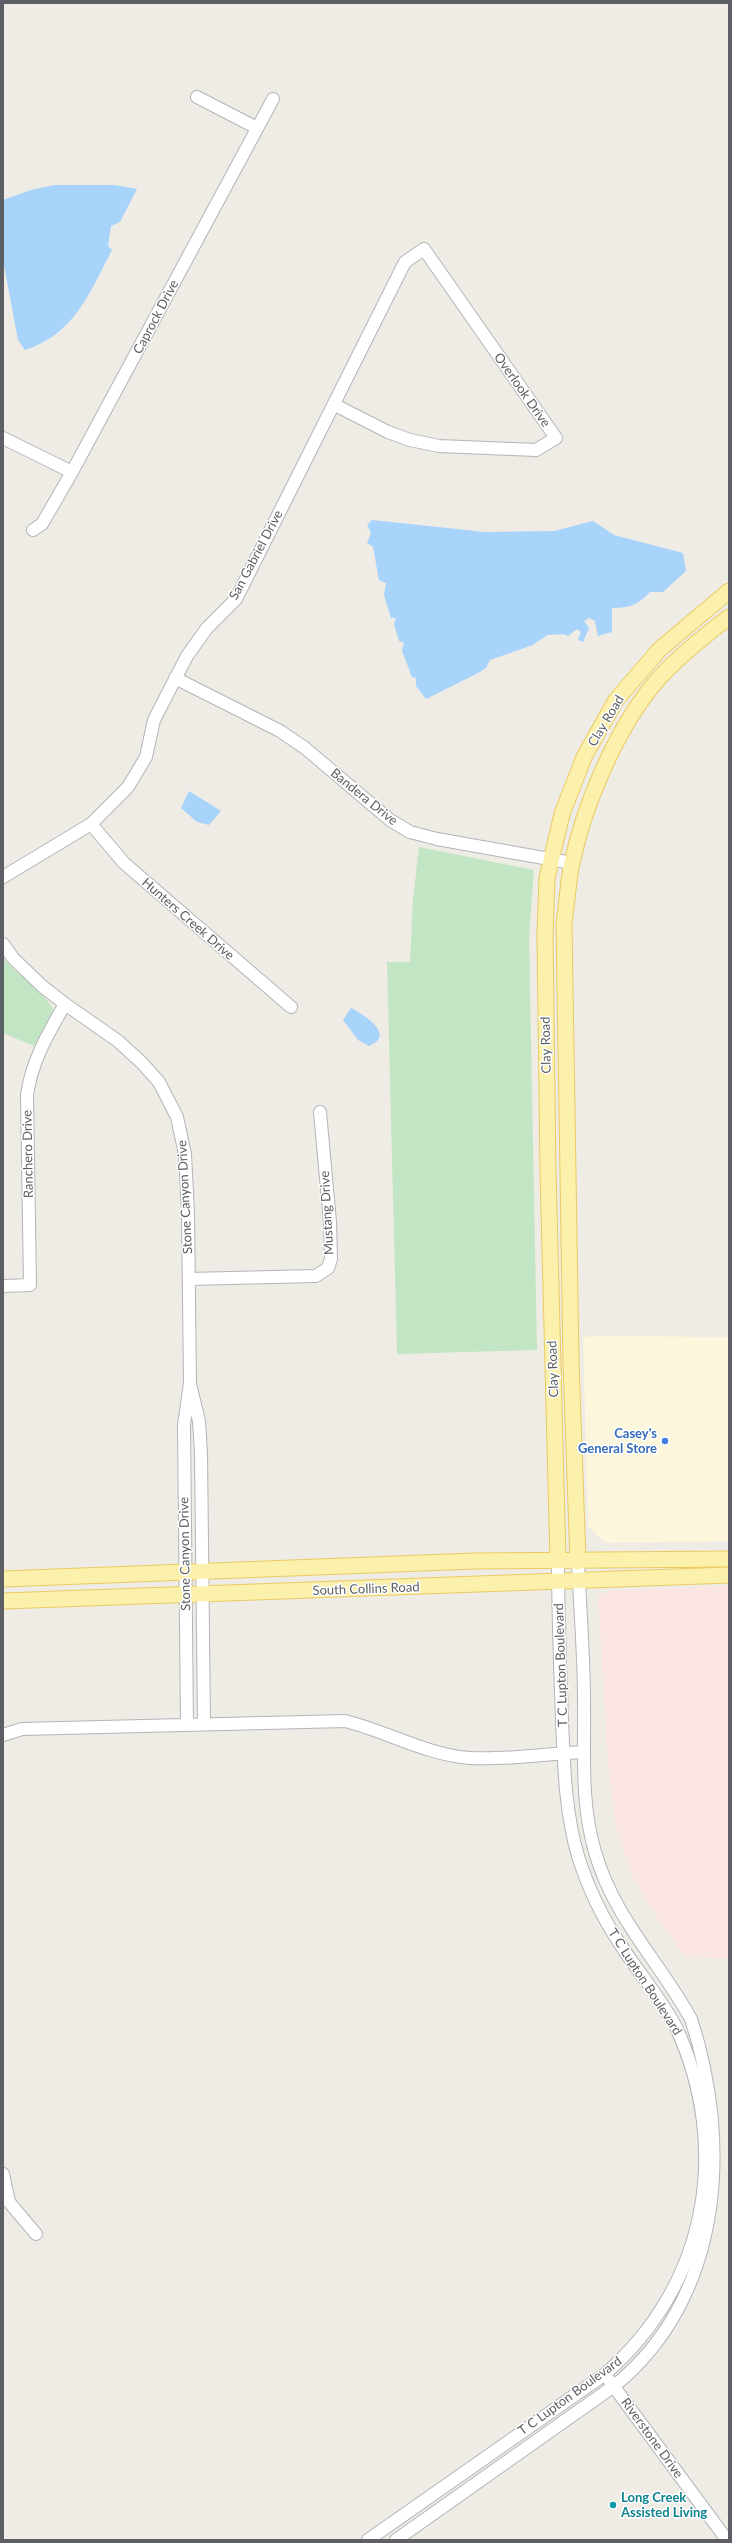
<!DOCTYPE html>
<html>
<head>
<meta charset="utf-8">
<style>
	body { margin:0 }
	#map { position:relative; width:732px; height:2543px; overflow:hidden; background:#eeece5; font-family:Lato,sans-serif }
	canvas { display:block }
	.frame { position:absolute; inset:0; border:4px solid #5c6064; pointer-events:none }
</style>
</head>
<body>
<div id="map">
<canvas width="732" height="2543"></canvas>
<div class="frame"></div>
</div>
<script>
const context = document.querySelector('canvas').getContext('2d');
context.lineJoin = 'round';
function paint(path, color) {
  context.fillStyle = color;
  context.fill(path, 'evenodd');
}
function strokePath(path, color, width, dash) {
  context.strokeStyle = color;
  context.lineWidth = width;
  context.lineCap = dash ? 'butt' : 'round';
  context.setLineDash(dash || []);
  context.stroke(path);
}
function label(font, color, halo, rows, align = 'center') {
  context.font = font + ' Lato,sans-serif';
  context.lineWidth = 3;
  context.setLineDash([]);
  context.textBaseline = 'middle';
  context.strokeStyle = halo;
  context.fillStyle = color;
  for (const [text, x, y, turn = 0] of rows) {
    context.save();
    context.translate(x, y);
    context.rotate((+turn || 0) * Math.PI / 180);
    context.textAlign = isNaN(turn) ? turn : align;
    if (halo) context.strokeText(text, 0, 0);
    context.fillText(text, 0, 0);
    context.restore();
  }
}
const commercial = new Path2D(`
	M597,1336l132,1v204l-123,2 -18,-17 -5,-189z`);
const medical = new Path2D(`
	M729,1586v372l-44,-1 -27,-37 -27,-46 -15,-46 -8,-63 -10,-170 16,-5z`);
const green = new Path2D(`
	M419,847l115,23 -5,67 8,413 -140,4 -10,-392h23l3,-63z
	M3,958c7,10 51,44 50,52 -1,11 -13,26 -19,36l-31,-13z`);
const water = new Path2D(`
	M55,185h59l23,4 -17,33 -9,4 -3,20 4,4c-22,42 -38,85 -87,100l-7,-10 -15,-80v-60l28,-10z
	M372,520l113,12 69,-1 39,-10 21,14 69,18 3,18 -23,21h-13c-12,13 -21,16 -38,16v24l-14,4 -3,-15 -6,-3 -5,3 5,7 -6,14 -5,-2 3,-8 -4,-3 -9,7 -4,-2 -17,1 -14,10 -43,15 -4,8 -6,4 -54,27 -10,-13v-8l-4,-1 -10,-26 2,-8 -5,-2 -5,-17 2,-6h-5l-7,-23 2,-12 -7,-3 -6,-33 -6,-4 4,-10 -4,-8z
	M189,791l32,20 -12,14 -12,-3 -16,-14z
	M351,1008c12,6 46,27 18,38l-11,-6 -15,-20z`);
const minor = new Path2D(`
	M197,97l60,31
	M3,438l69,34
	M33,530l9,-6 30,-52 201,-373
	M175,678l105,53 25,17 85,72 20,12 27,7 135,24
	M91,824l33,39 167,144
	M3,877l88,-53 37,-37 18,-30 8,-37 33,-64 20,-28 29,-29 169,-337 19,-13 132,189 -20,12 -97,-4 -29,-6 -22,-8 -53,-27
	M3,944l10,14 29,28 23,18 53,37 24,22 17,19 18,35 8,37 3,59 2,170 -6,42 3,300
	M189,1279l127,-3 12,-8 3,-9 -1,-37 -10,-110
	M3,1286l27,-1 -3,-190c5,-35 21,-61 38,-91
	M190,1384l9,37 2,32 3,271
	M3,1735l19,-6 323,-8c41,10 82,34 125,37 37,2 76,-4 112,-6
	M3,2174l6,28 27,32
	M609,2380l118,160
	M368,2540l237,-166c102,-88 127,-225 71,-347 -15,-28 -36,-53 -54,-80 -19,-28 -34,-59 -44,-91 -13,-44 -14,-91 -16,-136 -2,-53 -4,-106 -4,-159
	M396,2540l218,-154c109,-88 118,-242 77,-367 -32,-58 -77,-101 -96,-167 -15,-52 -10,-98 -11,-151 0,-46 -4,-93 -6,-139`);
const major = new Path2D(`
	M558,1561l-10,-389 -3,-237 2,-57 15,-64 22,-57 32,-57 44,-51 69,-58
	M578,1562l-7,-200 -7,-439c3,-20 4,-41 8,-60 12,-58 44,-133 82,-179 20,-24 50,-48 75,-67
	M3,1579l472,-18 254,-2
	M3,1601l726,-26`);
const markers = [
	[665,1441,4,"#3f7fe0"],
	[613,2505,4,"#0f9aa8"]
];
const streetNames = [
	["Caprock Drive",156,317,-62],
	["Overlook Drive",522,390,55],
	["San Gabriel Drive",256,555,-62],
	["Clay Road",606,721,-59],
	["Bandera Drive",364,797,39],
	["Hunters Creek Drive",188,919,41],
	["Clay Road",546,1045,-91],
	["Ranchero Drive",28,1154,-91],
	["Stone Canyon Drive",185,1197,-93],
	["Mustang Drive",327,1213,-93],
	["Clay Road",553,1369,-92],
	["Stone Canyon Drive",185,1554,-91],
	["South Collins Road",366,1589,-2],
	["T C Lupton Boulevard",561,1665,-92],
	["T C Lupton Boulevard",645,1982,57],
	["T C Lupton Boulevard",570,2396,-36],
	["Riverstone Drive",652,2438,54]
];
const shopNames = [
	["Casey's",657,1434],
	["General Store",657,1449]
];
const cultureNames = [
	["Long Creek",621,2498],
	["Assisted Living",621,2513]
];
paint(commercial, '#fcf6dc');
paint(medical, '#fae5e2');
paint(green, '#c2e5c4');
paint(water, '#a8d3fb');
strokePath(minor, '#b2b5b9', 14);
strokePath(major, '#ebca61', 17);
strokePath(minor, '#fff', 12);
strokePath(major, '#fbf1ad', 15);
for (const [x, y, r, color] of markers) {
  const dot = new Path2D();
  dot.arc(x, y, r, 0, 2 * Math.PI);
  context.fillStyle = color;
  context.fill(dot);
  strokePath(dot, '#fff', 1.5);
}
label('13px', '#5c6064', '#fff', streetNames);
label('bold 13px', '#366cbe', '#fff', shopNames, 'right');
label('bold 13px', '#0d838f', '#fff', cultureNames, 'left');
</script>
</body>
</html>
